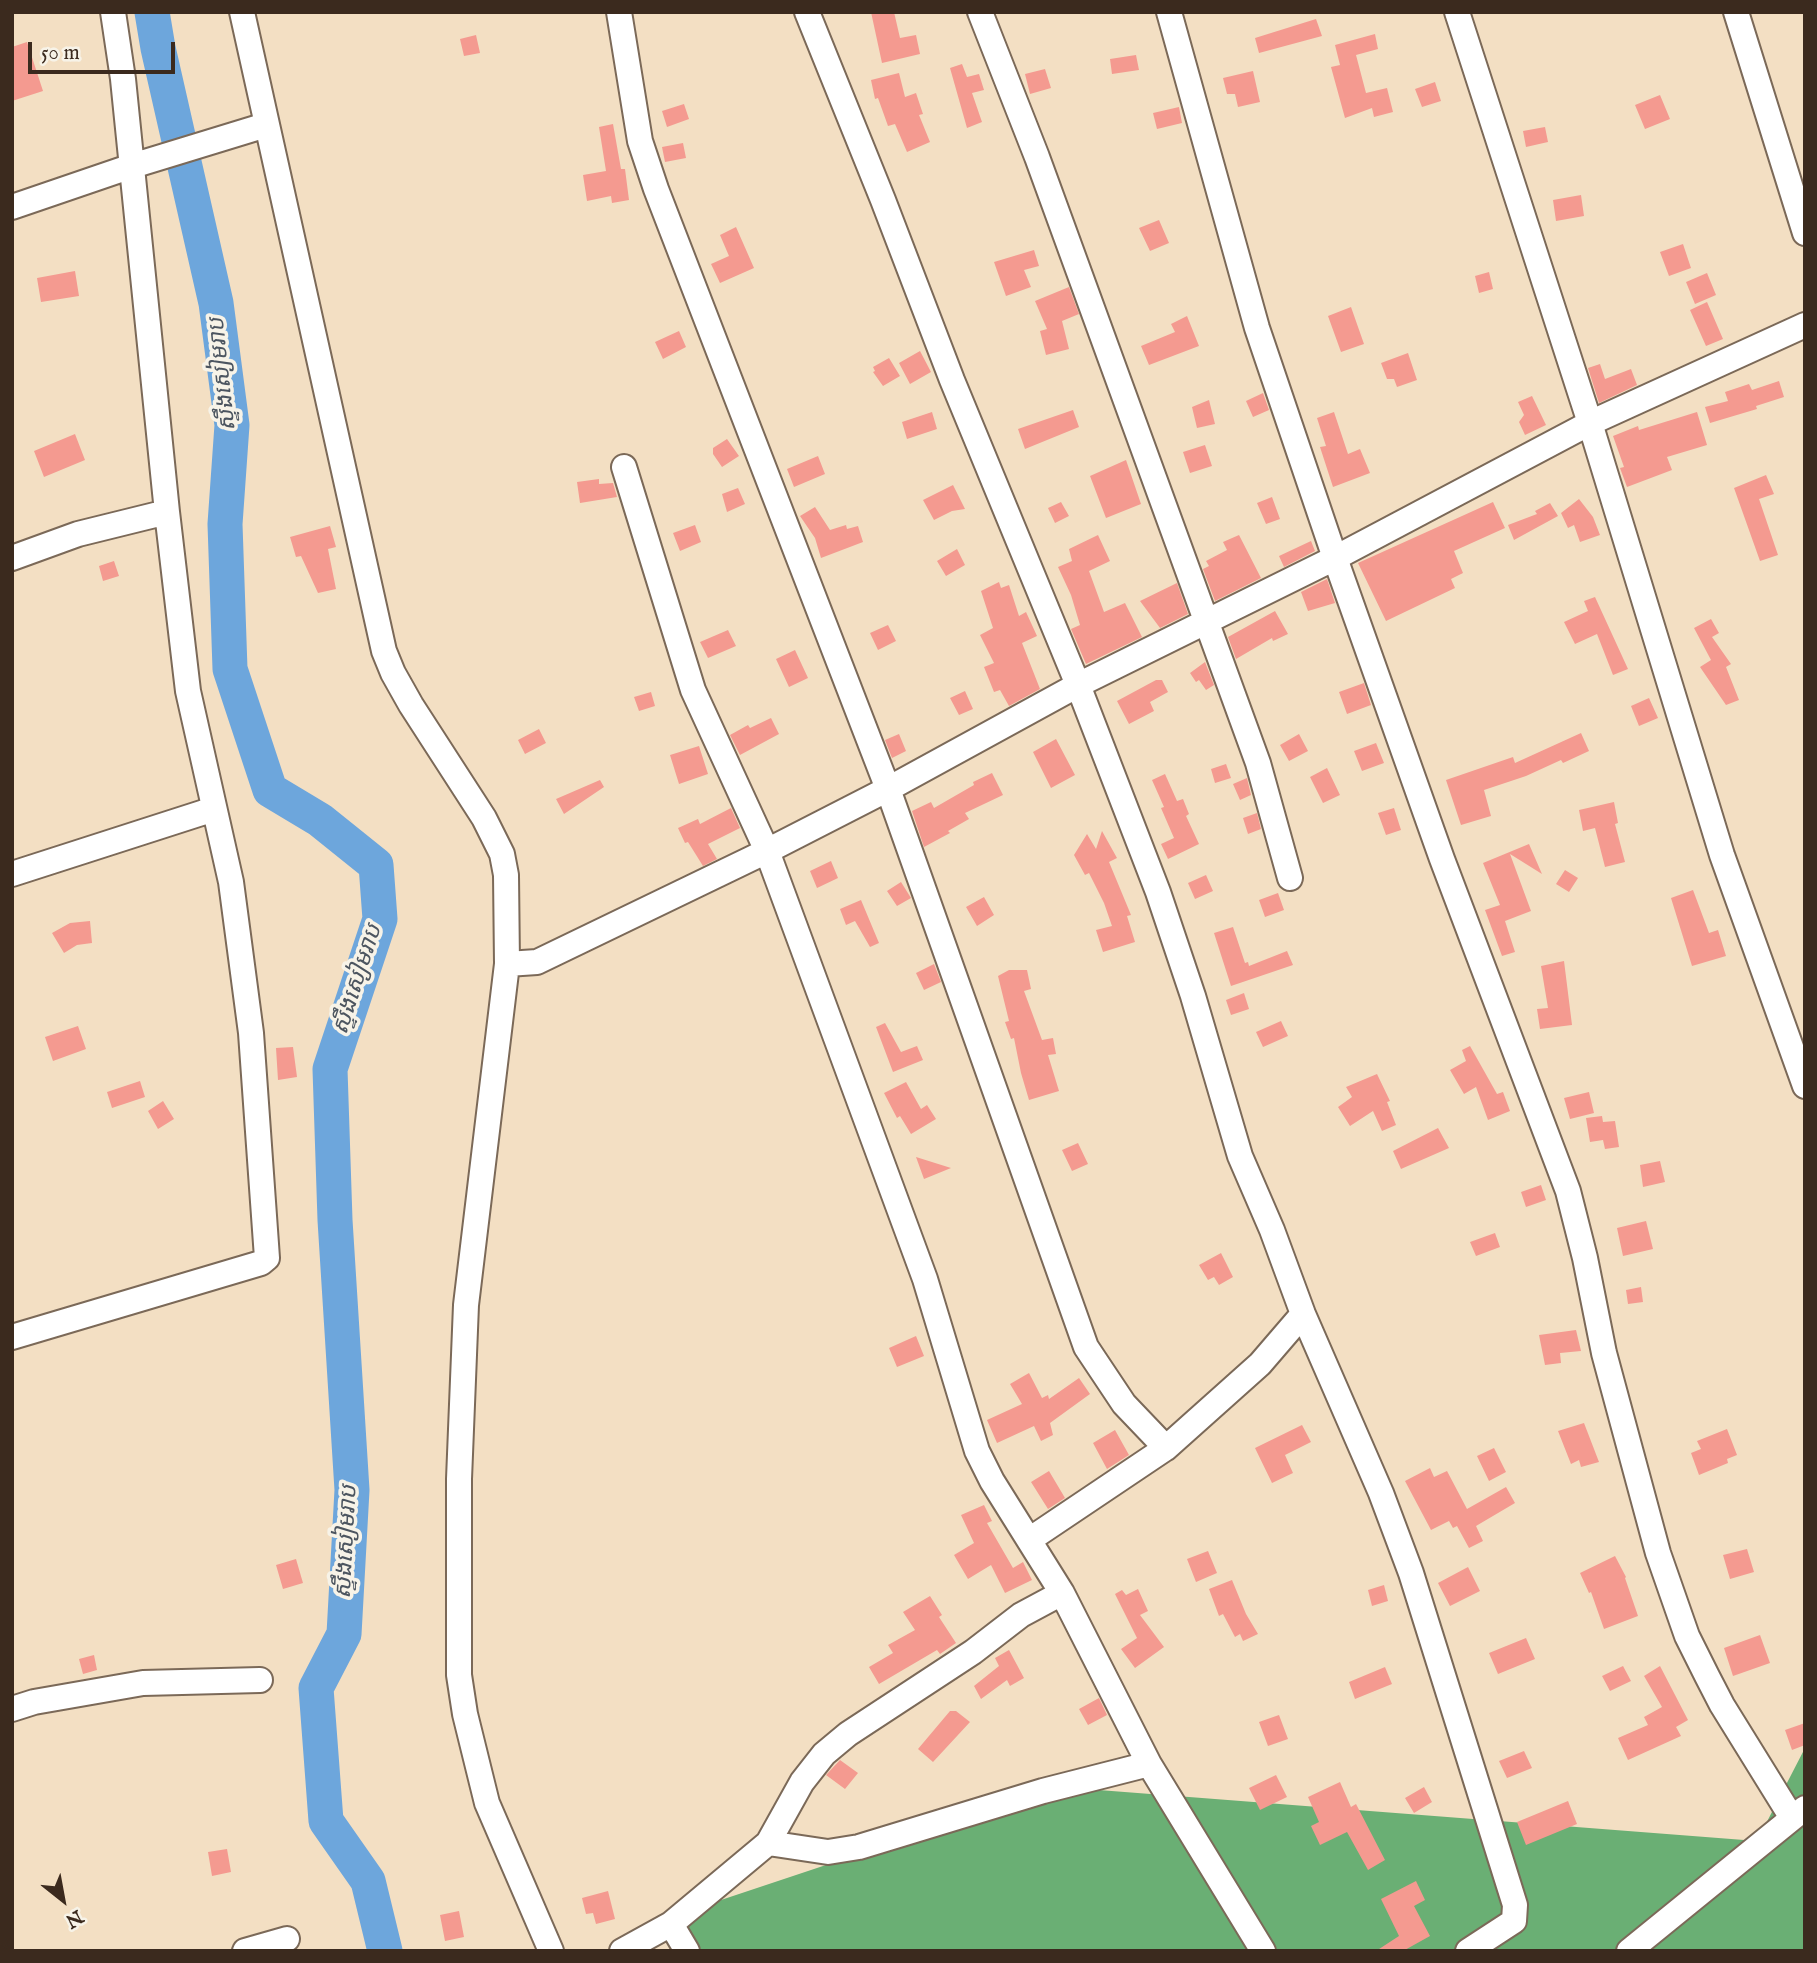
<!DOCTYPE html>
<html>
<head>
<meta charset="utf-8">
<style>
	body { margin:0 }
	#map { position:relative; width:1817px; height:1963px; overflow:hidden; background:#f3dfc3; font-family:"IM FELL English",serif }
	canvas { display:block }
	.frame { position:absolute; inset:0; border:14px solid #3b2a1e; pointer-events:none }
	.north { position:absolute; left:28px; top:1865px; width:70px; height:70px; -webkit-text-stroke:5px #f7f3e8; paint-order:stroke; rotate:149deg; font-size:19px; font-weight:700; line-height:28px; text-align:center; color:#3b2a1e }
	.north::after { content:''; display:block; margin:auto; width:24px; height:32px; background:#3b2a1e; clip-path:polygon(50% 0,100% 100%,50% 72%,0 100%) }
	.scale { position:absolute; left:28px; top:42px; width:147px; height:32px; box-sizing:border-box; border:4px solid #3b2a1e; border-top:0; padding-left:9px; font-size:21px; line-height:24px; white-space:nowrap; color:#3b2a1e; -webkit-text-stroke:5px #f7f3e8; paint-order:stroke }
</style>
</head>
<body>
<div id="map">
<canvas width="1817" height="1963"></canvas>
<div class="frame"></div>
<div class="north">N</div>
<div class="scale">50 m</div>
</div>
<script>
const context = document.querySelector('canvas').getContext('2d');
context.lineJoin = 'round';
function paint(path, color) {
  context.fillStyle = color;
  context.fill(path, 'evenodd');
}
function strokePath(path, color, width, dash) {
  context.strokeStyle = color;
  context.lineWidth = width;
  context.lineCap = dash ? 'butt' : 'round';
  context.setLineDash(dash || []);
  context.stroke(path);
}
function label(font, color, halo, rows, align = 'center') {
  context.font = font + ' "IM FELL English","Noto Sans Khmer",serif';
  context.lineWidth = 7;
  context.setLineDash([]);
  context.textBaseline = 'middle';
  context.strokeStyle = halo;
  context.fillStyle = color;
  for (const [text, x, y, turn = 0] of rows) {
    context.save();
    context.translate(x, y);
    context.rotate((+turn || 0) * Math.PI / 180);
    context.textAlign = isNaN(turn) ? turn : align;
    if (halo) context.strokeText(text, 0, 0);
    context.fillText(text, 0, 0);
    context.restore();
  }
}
const forest = new Path2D(`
	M1805,1748v203h-1118l-14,-35 387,-129 697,54z`);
const river = new Path2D(`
	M152,12l6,36 58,255 16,122 -7,99 5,145 40,121 50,30 56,45 4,54 -50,150 5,151 17,270 -8,144 -28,54 10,133 42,60 17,70`);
const building = new Path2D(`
	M871,12h23l6,26 16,-3 4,19 -38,9z
	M1316,19l6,17 -63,17 -4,-15z
	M1375,34l3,15 -22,6 10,38 21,-5 6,24 -19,5 -2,-9 -27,10 -14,-51 9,-2 -5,-20z
	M476,35l4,18 -16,3 -4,-17z
	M27,42l16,49 -31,10v-54z
	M1136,55l3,15 -27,4 -2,-15z
	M962,64l5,13 12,-3 5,16 -12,3 10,29 -15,6 -17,-60z
	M1045,69l6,19 -21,6 -5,-20z
	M1253,71l7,31 -22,5 -3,-13h-8l-4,-16z
	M899,73l6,24 11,-4 7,21 -4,1 11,27 -23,10 -12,-28 -7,2 -10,-28 -3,1 -4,-19z
	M1435,82l6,19 -19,6 -7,-18z
	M1660,95l10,24 -25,10 -10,-24z
	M684,104l5,15 -22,8 -5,-16z
	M1179,107l3,16 -25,6 -4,-16z
	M613,124l8,45h4l4,31 -17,3 -1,-7 -24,5 -4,-26 23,-4 -7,-44z
	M1545,127l3,15 -22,5 -3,-16z
	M683,143l3,15 -21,4 -3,-15z
	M1581,195l3,21 -28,5 -3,-21z
	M1159,220l10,23 -19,8 -11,-23z
	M736,227l18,41 -34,15 -9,-19 18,-8 -9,-21z
	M1683,244l8,24 -22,8 -9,-24z
	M1034,250l5,16 -15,4 7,17 -25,9 -12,-34z
	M75,271l4,25 -38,6 -4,-24z
	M1489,272l4,17 -14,4 -4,-17z
	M1707,273l9,22 -21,9 -9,-22z
	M1069,287l10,27 -17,7 7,28 -23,6 -6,-24 7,-2 -12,-28z
	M1707,302l16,37 -17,7 -16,-36z
	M1351,307l13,37 -23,8 -13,-36z
	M1187,316l12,30 -50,19 -8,-19 34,-14 -4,-8z
	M679,331l7,16 -23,12 -8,-17z
	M920,351l11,21 -21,12 -11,-21z
	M1408,353l9,27 -20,7 -3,-8h-7l-6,-16z
	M889,358l11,18 -17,10 -10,-14 2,-1 -2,-4z
	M1600,364l5,15 26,-10 6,16 -38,18 -11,-35z
	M1779,381l5,16 -28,9 1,3 -47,14 -5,-16 23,-6 -3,-9 24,-8 3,6z
	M1263,393l6,17 -16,7 -7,-16z
	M1532,396l14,29 -21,10 -6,-13 5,-7 -6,-13z
	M1209,400l6,24 -18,4 -5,-21z
	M1073,410l6,17 -54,22 -7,-20z
	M932,412l5,17 -30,10 -5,-17z
	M1334,412l14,42 12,-5 10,24 -37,14 -13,-40 6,-1 -9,-28z
	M1697,412l10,33 -40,12 5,13 -45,17 -7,-19 4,-1 -11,-31 25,-10 1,4z
	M75,434l10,26 -41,17 -10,-26z
	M727,439l12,17 -17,11 -9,-13v-6z
	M1205,445l7,21 -22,7 -7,-21z
	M818,456l7,18 -31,13 -7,-18z
	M1126,460l15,44 -35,14 -16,-42z
	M1766,475l8,19 -15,5 19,56 -18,6 -26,-73z
	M599,479v5l14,-1 4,14 -37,6 -3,-21z
	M953,485l12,24 -13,2 -18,9 -11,-20z
	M738,488l7,16 -18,8 -5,-18z
	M1272,497l8,22 -14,5 -9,-21z
	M1579,499l14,18 7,18 -20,7 -6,-17 -6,3 -7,-15z
	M1061,502l8,14 -14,7 -7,-15z
	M1493,502l12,26 -51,23 9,22 -12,6 4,9 -69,33 -28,-58z
	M1550,503l8,13 -44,24 -6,-15 29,-11 -2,-3z
	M815,507l15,23 16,-5 1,4 11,-3 5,16 -42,16 -6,-20 -15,-22z
	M695,525l6,17 -21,9 -7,-18z
	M330,526l6,21 -8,2 8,40 -18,4 -17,-37 -5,1 -6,-20z
	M1098,535l12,26 -21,10 15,41 21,-9 17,34 -56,27 -15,-35 9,-4 -9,-30 -13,-28 14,-6 -3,-12z
	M1239,535l22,43 -46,23 -12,-32 6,-3 -3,-5 21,-11 -4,-8z
	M1311,541l4,10 -31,16 -5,-11z
	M957,549l8,16 -19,11 -9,-15z
	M114,561l5,15 -16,5 -4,-15z
	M1327,579l8,24 -27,8 -7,-19z
	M999,582l2,6 8,-3 10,31 7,-4 11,24 -15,7 18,46 -31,17 -9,-16 -6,2 -10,-25 10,-4 -14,-28 13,-7 -12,-37z
	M1177,583l11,31 -28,14 -20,-27z
	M1595,597l33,72 -15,6 -16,-41 -22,10 -11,-22 24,-11 -4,-10z
	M1275,611l13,23 -15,7 -1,-3 -36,21 -8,-22z
	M1711,619l8,14 -7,4 19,27 -5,3 13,33 -13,5 -26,-38 11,-7 -17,-32z
	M888,625l8,16 -18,9 -8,-17z
	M728,630l8,16 -28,12 -8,-16z
	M795,650l13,28 -19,9 -13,-28z
	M1205,662l9,23 -8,5 -7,-10 -3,2 -6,-9z
	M1156,680h6l6,12 -18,10 4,9 -25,13 -12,-23z
	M1364,683l7,22 -24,9 -8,-22z
	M965,691l8,18 -14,6 -9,-17z
	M651,692l4,14 -16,5 -5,-14z
	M1649,698l9,20 -19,8 -8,-20z
	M771,718l8,16 -39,21 -10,-20 18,-10 2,3z
	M539,729l7,14 -21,11 -7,-14z
	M1581,733l8,18 -26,12 -2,-3 -35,16 -42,14 7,26 -30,9 -15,-45 67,-23 2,6z
	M899,734l7,17 -14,7 -7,-18z
	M1299,734l9,17 -19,10 -9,-16z
	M1056,739l19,36 -24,13 -18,-36z
	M1376,743l8,20 -22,8 -8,-20z
	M699,746l9,28 -29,10 -9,-29z
	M1226,764l5,14 -16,5 -4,-14z
	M1327,768l13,27 -17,8 -13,-26z
	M992,773l11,22 -38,18 4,6 -21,12 2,2 -26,14 -12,-36 19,-9 3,6 40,-23 -1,-3z
	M1165,774l12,27 6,-2 6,15 -3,2 13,28 -31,15 -7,-15 13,-6 -13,-30 3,-1 -12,-27z
	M1247,778l4,17 -11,5 -7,-16z
	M600,780l4,7 -40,27 -8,-15z
	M1614,802l4,21 -3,1 10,38 -20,5 -10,-39 -12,3 -4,-21z
	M731,808l9,20 -32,16 9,15 -14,7 -15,-24 -3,1 -7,-15 20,-9 2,5z
	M1394,808l7,22 -15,5 -8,-22z
	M1257,813l4,16 -13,5 -5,-16z
	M1102,831l15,27 -8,4 22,53 -4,1 8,26 -32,10 -7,-22 16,-4 -8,-23 -15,-30 -4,2 -11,-20 13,-21 9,15z
	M1529,844l13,30 -32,-20 21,57 -26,10 10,31 -13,4 -17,-46 15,-5 -17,-42z
	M831,861l7,17 -21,10 -7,-17z
	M1565,870l13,8 -9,14 -13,-8z
	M1206,875l7,16 -18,8 -7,-16z
	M901,882l10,16 -14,8 -10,-15z
	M1693,890l16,43 9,-3 8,26 -34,10 -21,-68z
	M1278,893l6,17 -19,7 -6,-17z
	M984,897l10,18 -17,11 -11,-19z
	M861,900l18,43 -9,4 -15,-26 -9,4 -6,-16z
	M90,921l2,22 -15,2 -13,8 -12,-20 18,-10z
	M1233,927l12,36 3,-1 1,4 38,-15 6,14 -62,21 -17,-53z
	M1564,961l8,64 -32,4 -3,-20 11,-1 -7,-42z
	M934,964l7,18 -17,8 -8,-17z
	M1009,970h18l4,19 -7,2 18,49 11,-2 3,16 -8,1 11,36 -30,9 -8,-27 -7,-35 -3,1 -6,-17 4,-1 -11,-45z
	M1244,993l5,16 -18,6 -5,-15z
	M1281,1021l7,15 -25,11 -7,-15z
	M885,1023l16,29 16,-6 6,14 -30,12 -17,-45z
	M78,1026l8,23 -33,12 -8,-24z
	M1470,1046l27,48 6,-2 7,19 -22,9 -12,-33 -12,7 -14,-24 16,-9 -4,-11z
	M293,1047l4,30 -19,3 -2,-32z
	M1377,1074l13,27 -3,1 9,23 -14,6 -9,-20 -23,15 -12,-19 14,-10 -6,-10z
	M140,1081l5,16 -33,11 -5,-16z
	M906,1082l15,27 6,-4 9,14 -25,15 -11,-18 -3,2 -13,-25z
	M1589,1092l5,21 -24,6 -6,-21z
	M163,1101l11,18 -16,10 -10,-18z
	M1602,1116l1,6 12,-1 4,26 -14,2 -2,-9 -13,2 -4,-24z
	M1438,1128l11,20 -48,21 -8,-18z
	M1078,1143l10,21 -16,7 -10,-21z
	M916,1157l35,11 -27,11z
	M1660,1161l5,21 -22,5 -3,-22z
	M1541,1185l5,15 -20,7 -5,-15z
	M1646,1221l7,28 -30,7 -6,-28z
	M1495,1233l5,14 -24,9 -6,-14z
	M1221,1253l12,24 -14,8 -5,-8 -6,3 -9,-15z
	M1641,1287l2,15 -15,2 -2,-14z
	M1576,1330l5,21 -21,2 1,10 -16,2 -6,-30z
	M916,1336l8,20 -27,11 -8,-19z
	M1029,1373l13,25 6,-3 1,4 30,-21 11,16 -40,29 3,12 -12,6 -7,-15 -37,17 -10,-23 35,-16 -12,-20z
	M1584,1423l15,39 -18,5 -2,-7 -8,4 -13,-33z
	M1302,1425l9,17 -26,13 8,18 -21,10 -17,-35z
	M1727,1429l10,26 -10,4 1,4 -29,12 -8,-22 10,-4 -4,-8z
	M1115,1430l14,25 -22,14 -14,-26z
	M1494,1448l12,24 -17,9 -12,-25z
	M1430,1468l4,9 13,-6 20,38 39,-22 9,16 -39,23 7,15 -14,7 -12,-22 -4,2 -4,-7 -18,9 -26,-49z
	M1049,1471l16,27 -17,11 -17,-27z
	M984,1505l8,16 -5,2 26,45 10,-6 9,18 -27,13 -14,-28 -23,14 -14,-24 20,-12 -13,-28z
	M1747,1549l7,23 -24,7 -7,-24z
	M1208,1551l9,22 -21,9 -9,-23z
	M1615,1556l11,21 -1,1 13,38 -34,13 -13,-37 -2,1 -9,-20z
	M296,1559l7,24 -20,6 -7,-24z
	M1468,1567l12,24 -30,15 -12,-23z
	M1232,1580l14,34 12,20 -15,7 -3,-7 -5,3 -12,-23 -4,2 -10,-27z
	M1384,1585l4,16 -16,5 -4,-16z
	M1138,1589l10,22 -8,4 24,32 -29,21 -14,-19 16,-11 -22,-44 7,-4 4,5z
	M930,1596l12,19 -3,2 17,26 -16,11 -3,-4 -58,34 -10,-17 24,-14 -5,-8 27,-15 -12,-18z
	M1760,1635l10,28 -37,13 -9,-28z
	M1526,1638l9,21 -37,15 -9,-21z
	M1009,1650l15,28 -14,8 -3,-6 -26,19 -7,-13 25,-20 -4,-8z
	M94,1655l3,15 -14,4 -4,-15z
	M1623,1666l8,15 -21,10 -8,-15z
	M1660,1666l28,54 -12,7 5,9 -53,24 -10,-22 30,-13 -4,-8 18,-10 -18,-31z
	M1385,1667l7,17 -37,15 -6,-17z
	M1099,1698l8,17 -19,10 -9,-16z
	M950,1711h6l14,11 -37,40 -15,-13z
	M1279,1715l9,24 -20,7 -9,-24z
	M1805,1723v22l-13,5 -7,-20z
	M1524,1751l8,17 -25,10 -8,-17z
	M840,1760l18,13 -13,16 -19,-14z
	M1276,1775l11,22 -27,13 -11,-22z
	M1340,1782l11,25 5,-3 29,56 -17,10 -21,-38 -27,13 -9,-19 8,-4 -11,-25z
	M1424,1787l8,15 -18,11 -9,-15z
	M1568,1801l9,23 -51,21 -9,-23z
	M227,1849l4,23 -19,4 -4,-24z
	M1416,1881l9,19 -11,6 16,30 -27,15h-27l23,-15 -18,-37z
	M608,1891l7,28 -19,5 -3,-11 -7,1 -4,-16z
	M459,1911l5,26 -19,4 -5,-26z`);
const minor = new Path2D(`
	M242,12l142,639 9,22 18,32 73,113 18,36 4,21 1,89 -41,341 -7,174v196l6,39 22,89 64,148
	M619,12l21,129 16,48 232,600 198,558 38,57 42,44
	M807,12l76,188 69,180 126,305 80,207 35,104 47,160 32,74 31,84 78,179 30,80 104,332 -1,16 -46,30
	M980,12l57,145 221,606 32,115
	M1169,12l88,316 78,230 107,301 126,332 17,67 19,95 54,200 29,83 20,40 15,29 70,113
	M1457,12l133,411 132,432 83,231
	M1736,12l69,221
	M12,207l120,-41 134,-41
	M624,467l69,223 74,161 158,428 52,172 15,30 70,112 87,171 114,187
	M12,558l66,-24 89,-22
	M12,874l202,-65
	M507,964l30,-2 230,-111 121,-62 190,-104 257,-127 255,-135 215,-98
	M12,1337l249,-74 6,-5 -16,-225 -20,-151 -43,-191 -21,-179 -44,-433 -10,-67
	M1029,1540l137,-92 94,-84 43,-50
	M12,1709l22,-7 109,-19 117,-3
	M768,1843l34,-61 22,-28 24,-20 125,-82 48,-37 41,-22
	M671,1924l97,-81 60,9 31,-5 184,-56 106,-27
	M245,1951l42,-12
	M622,1951l49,-27 16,27
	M1629,1951l176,-143`);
const waterNames = [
	["ស្ទឹងសៀមរាប",224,374,-96],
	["ស្ទឹងសៀមរាប",359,980,-72],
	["ស្ទឹងសៀមរាប",348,1542,-87]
];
paint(forest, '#6aaf74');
strokePath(river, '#6da6dc', 35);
paint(building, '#f49a90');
strokePath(minor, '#7b6958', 28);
strokePath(minor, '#fff', 24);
label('italic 23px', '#4c5560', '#f7f3e8', waterNames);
</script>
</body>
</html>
